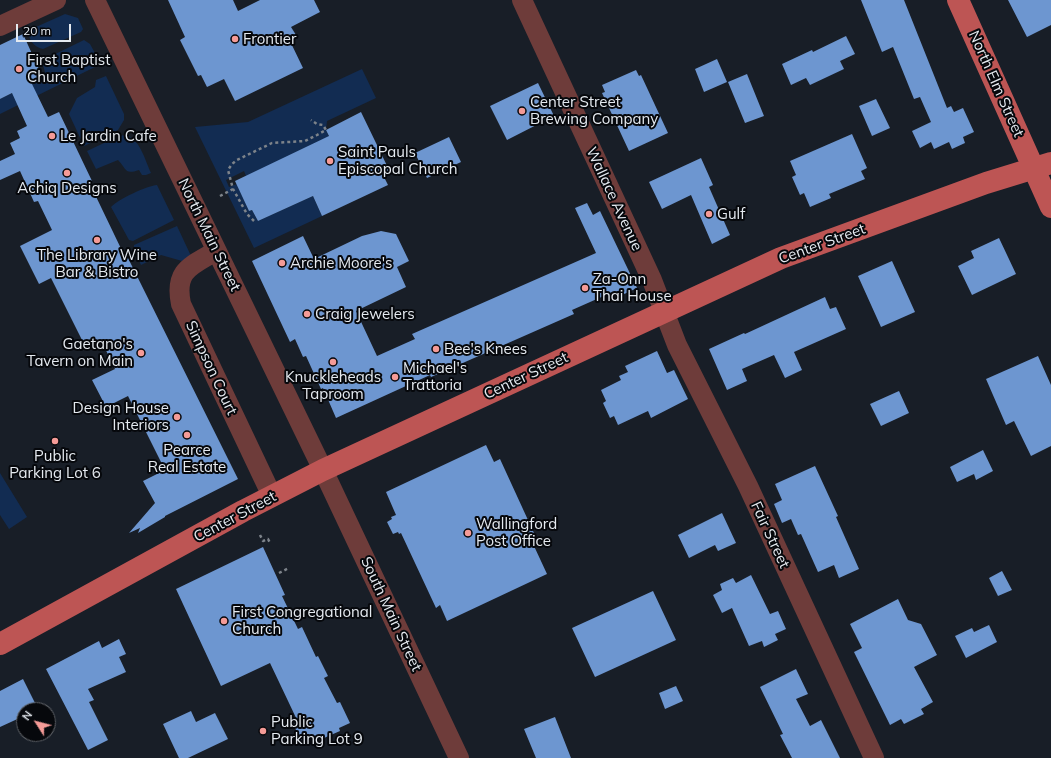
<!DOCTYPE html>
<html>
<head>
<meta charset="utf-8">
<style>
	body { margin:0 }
	#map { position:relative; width:1051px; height:758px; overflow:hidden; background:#181e27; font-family:Mulish,sans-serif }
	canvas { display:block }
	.north { position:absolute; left:16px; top:702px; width:40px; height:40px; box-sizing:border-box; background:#06080c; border:1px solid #5f6267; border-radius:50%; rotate:306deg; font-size:11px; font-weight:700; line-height:16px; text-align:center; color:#e5eaf0 }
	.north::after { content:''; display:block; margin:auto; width:14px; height:18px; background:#f59b97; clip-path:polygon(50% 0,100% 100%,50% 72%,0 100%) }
	.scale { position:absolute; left:16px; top:24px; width:55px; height:18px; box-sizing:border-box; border:2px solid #e5eaf0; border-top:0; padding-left:5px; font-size:12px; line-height:14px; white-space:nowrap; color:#e5eaf0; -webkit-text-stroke:3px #06080c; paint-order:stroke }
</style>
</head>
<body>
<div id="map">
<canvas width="1051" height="758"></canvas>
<div class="north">N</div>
<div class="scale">20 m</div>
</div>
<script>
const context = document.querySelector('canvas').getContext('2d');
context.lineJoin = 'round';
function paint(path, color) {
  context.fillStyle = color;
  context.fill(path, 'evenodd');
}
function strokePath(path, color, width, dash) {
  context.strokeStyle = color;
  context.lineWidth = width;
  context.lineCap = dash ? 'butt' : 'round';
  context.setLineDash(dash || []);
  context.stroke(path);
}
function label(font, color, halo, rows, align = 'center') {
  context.font = font + ' Mulish,sans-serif';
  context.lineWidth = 4;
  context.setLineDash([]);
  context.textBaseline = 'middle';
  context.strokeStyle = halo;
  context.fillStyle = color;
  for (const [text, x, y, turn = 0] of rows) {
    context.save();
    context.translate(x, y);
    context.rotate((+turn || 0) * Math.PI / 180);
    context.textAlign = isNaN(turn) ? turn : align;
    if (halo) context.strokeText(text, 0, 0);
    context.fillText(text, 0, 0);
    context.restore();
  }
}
const green = new Path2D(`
	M65,14l13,4 5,11 -2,3 -38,17c-10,-2 -13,-9 -16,-18z
	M84,40l6,4 11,20 -101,50v-15l43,-21 3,-2 -3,-11 2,-6z
	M362,69l14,29 -49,23 -1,9 7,15 -87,31 -2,-5 -18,9 3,7 8,-3 12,27 3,-1 6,11 55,-25 9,20 -68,32 -59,-121 53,-5z
	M106,76l18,38v6l-6,10 -34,16 -15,-32 8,-16 18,-11 1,-7z
	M126,135c14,4 19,25 25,38l-5,2h-4l-3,-5c-15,5 -12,-1 -21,-10l-22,9 -9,-18 32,-15z
	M157,185l17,35 -41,21 -4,-1 -18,-33c8,-8 35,-21 46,-22z
	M177,226l14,30 -9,5 -21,-6 -20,10 -7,-16v-4z
	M0,473l27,44 -18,12 -9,-14z`);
const building = new Path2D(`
	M168,0h65l5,11 22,-11h54l6,12 -29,15 5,8 -7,4 14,29 -68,33 -11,-22 -17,8 -6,-12 -3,1 -18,-36 5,-3z
	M861,0h43l43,108 4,-2 3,6 9,-4 11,24 -11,5 2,6 -13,6 -3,-7 -15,7 -3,-7 -11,6 -8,-17 19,-9 -11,-25 -6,2 -21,-52 -11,5z
	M1008,0h43v25l-24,12z
	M23,34l20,44 -11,6 16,33 11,-5 33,69 -3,1 37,77 2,-1 110,221 -73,37v1l-27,16 2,-5 -11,5 26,-30 -12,-22 22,-11 -37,-74 -22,11 -14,-27 23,-11 -14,-29 -15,8 -35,-70 -12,6 -19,-38 32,-16 -14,-29 -4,1 -14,-31 -20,9v-19l15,-7 -5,-11 10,-5 -3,-7 10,-5 -15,-33 -12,6v-54z
	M846,36l9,18 -15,7 4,8 -34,16 -4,-7 -15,7 -9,-21 30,-14 1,2z
	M717,59l10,23 -23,10 -9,-23z
	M636,70l3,6 2,-1 27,58 -39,18 -27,-58 3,-1 -3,-7z
	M747,74l17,42 -19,7 -17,-41z
	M538,83l16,33 -47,24 -17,-34z
	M876,99l14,29 -18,8 -13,-30z
	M361,112l30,62 -7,3 4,8 -66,31 -9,-20 -55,25 -6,-11 -3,1 -14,-30 94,-45 -3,-6z
	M852,134l15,34 -6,3 4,8 -36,15 2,4 -21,9 -6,-14 -4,2 -8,-18 4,-2 -6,-14z
	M449,137l12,25 -34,16 -12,-25z
	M701,158l12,27 -4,2 21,48 -18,9 -21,-49 -29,14 -13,-27z
	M587,203l6,12 7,-4 37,77 -19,9 -3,-6 -43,19 2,4 -143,63 -1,-2 -94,43 -13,-30 -2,1 -15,-33 -3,1 -8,-18 -5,3 -38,-81 51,-25 11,23 48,-23 19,-5 15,3 13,27 -12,6 9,20 -50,24 21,45 38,-17 -3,-5 184,-81 -21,-45z
	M999,238l17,36 -44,21 -14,-29 16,-8 -3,-7z
	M892,261l23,51 -34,15 -23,-51z
	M825,297l5,12 6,-2 10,22 -52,23 8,18 -17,8 -11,-23 -32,14 5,12 -20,9 -18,-41 35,-16 1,1z
	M657,351l10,22 7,-3 14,29 -37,19 -3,-7 -30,14 -4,-9 -4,2 -7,-15 3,-2 -5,-11 20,-10 -2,-4 9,-4 -3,-6z
	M1038,356l13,29v61l-20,10 -17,-35 -8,4 -20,-46z
	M899,391l10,22 -28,13 -11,-22z
	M486,445l8,17 6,-3 39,85 -5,2 13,28 -100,47 -7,-16 -4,3 -35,-75 -2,1 -1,-2 -5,2 -6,-12 5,-3 -1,-2 5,-2 -10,-23z
	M983,450l10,21 -17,9 -2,-6 -17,8 -7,-15z
	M815,466l23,50 -2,1 23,52 -20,9 -5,-13 -16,7 -17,-38 -3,1 -7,-16 -9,4 -8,-19 8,-4 -7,-16z
	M722,513l14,30 -18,8 -3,-6 -26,13 -11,-23z
	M263,547l22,48 -3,1 16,33 4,-2 14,30 2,-1 10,20 -4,2 13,25 3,-1 10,21 -11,5 1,3 -16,7 -1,-3 -20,9 -10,-20 5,-2 -28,-59 -49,23 -45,-97z
	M1002,571l10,19 -14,6 -9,-18z
	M751,575l19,39 8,-3 8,18 -11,5 3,6 -14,7 -2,-6 -13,5 -17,-38 -10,5 -9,-18 9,-5 -2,-6 13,-6 3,5z
	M653,591l23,49 -81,37 -23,-49z
	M898,599l10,21 13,4 16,31 -23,12 19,35 -12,7 3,5 -20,10 -3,-5 -11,6 -36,-73 8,-4 -12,-24z
	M989,625l8,17 -31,16 -11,-22 17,-8 2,4z
	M119,639l7,15 -7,3 7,15 -38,17 6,11 -5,2 19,38 -20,10 -42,-81 53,-28 3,7z
	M796,669l12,25 -12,5 14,27 11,-6 19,38h-48l-12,-23 3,-1 -23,-47z
	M23,679l15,30 -14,1v6l-24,11v-36z
	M676,686l7,15 -18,8 -6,-16z
	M191,711l5,11 19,-9 13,26 -40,19h-9l-16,-34z
	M555,717l16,41h-35l-12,-29z`);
const path = new Path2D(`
	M220,196l13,-7
	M254,221l-7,-7 -14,-25 -5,-19 4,-6 5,-4 35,-17 33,-2 12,-6 9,-5 -3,-5 -6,-1 -6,-4
	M260,535l3,6 5,-2 2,4
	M279,573l10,-5`);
const minor = new Path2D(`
	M95,0l228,470 136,288
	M522,0l130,280 25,65 71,141 126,272
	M0,26l56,-26
	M216,251c-25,15 -42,19 -35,53l91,192`);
const major = new Path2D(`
	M958,0l93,207
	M0,644l243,-133 80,-41 458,-212 205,-75 65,-20`);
const markers = [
	[235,39,4,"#f59b97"],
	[19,69,4,"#f59b97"],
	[522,111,4,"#f59b97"],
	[52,136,4,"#f59b97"],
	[330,161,4,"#f59b97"],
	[67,173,4,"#f59b97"],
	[709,214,4,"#f59b97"],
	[97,240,4,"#f59b97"],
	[282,263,4,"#f59b97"],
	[585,288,4,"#f59b97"],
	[307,314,4,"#f59b97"],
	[436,349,4,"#f59b97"],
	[141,353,4,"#f59b97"],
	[333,362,4,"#f59b97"],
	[395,377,4,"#f59b97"],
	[177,417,4,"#f59b97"],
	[187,435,4,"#f59b97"],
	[55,441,4,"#f59b97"],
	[468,533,4,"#f59b97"],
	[224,621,4,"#f59b97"],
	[263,731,4,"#f59b97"]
];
const poiNames = [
	["Frontier",243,39],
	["First Baptist",27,60],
	["Church",27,77],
	["Center Street",530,102],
	["Brewing Company",530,119],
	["Le Jardin Cafe",60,136],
	["Saint Pauls",338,152],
	["Episcopal Church",338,169],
	["Achiq Designs",67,188,"center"],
	["Gulf",717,214],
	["The Library Wine",97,255,"center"],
	["Bar & Bistro",97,272,"center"],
	["Archie Moore's",290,263],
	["Za-Onn",593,279],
	["Thai House",593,296],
	["Craig Jewelers",315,314],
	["Gaetano's",133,344,"right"],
	["Tavern on Main",133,361,"right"],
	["Bee's Knees",444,349],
	["Michael's",403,368],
	["Trattoria",403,385],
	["Knuckleheads",333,377,"center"],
	["Taproom",333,394,"center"],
	["Design House",169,408,"right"],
	["Interiors",169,425,"right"],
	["Pearce",187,450,"center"],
	["Real Estate",187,467,"center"],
	["Public",55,456,"center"],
	["Parking Lot 6",55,473,"center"],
	["Wallingford",476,524],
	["Post Office",476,541],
	["First Congregational",232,612],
	["Church",232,629],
	["Public",271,722],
	["Parking Lot 9",271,739]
];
const streetNames = [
	["North Elm Street",996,84,66],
	["Wallace Avenue",614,199,65],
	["North Main Street",209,235,64],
	["Center Street",822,244,-20],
	["Simpson Court",211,368,65],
	["Center Street",526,376,-25],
	["Center Street",235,517,-28],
	["Fair Street",770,535,65],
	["South Main Street",391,614,65]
];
paint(green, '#122c52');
paint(building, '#6d96d0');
strokePath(path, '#7d838a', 2.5, [3, 3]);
strokePath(minor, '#6e3c3a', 20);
strokePath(major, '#bd5554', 22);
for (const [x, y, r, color] of markers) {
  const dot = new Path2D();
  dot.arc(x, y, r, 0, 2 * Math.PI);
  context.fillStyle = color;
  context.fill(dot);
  strokePath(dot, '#06080c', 1.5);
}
label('15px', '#e5eaf0', '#06080c', poiNames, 'left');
label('15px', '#e5eaf0', '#06080c', streetNames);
</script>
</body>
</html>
